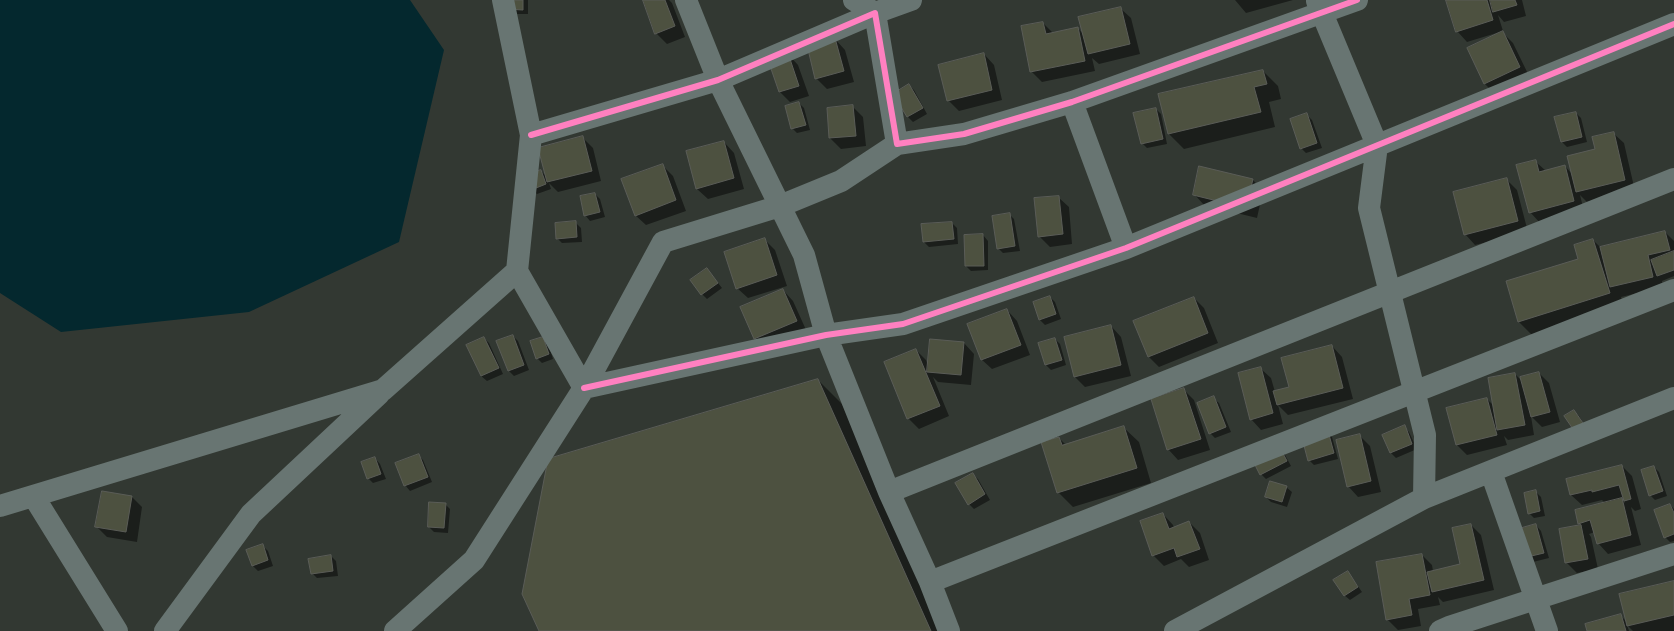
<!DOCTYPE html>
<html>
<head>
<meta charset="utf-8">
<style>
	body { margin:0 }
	canvas { display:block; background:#323832 }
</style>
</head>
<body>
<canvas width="1674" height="631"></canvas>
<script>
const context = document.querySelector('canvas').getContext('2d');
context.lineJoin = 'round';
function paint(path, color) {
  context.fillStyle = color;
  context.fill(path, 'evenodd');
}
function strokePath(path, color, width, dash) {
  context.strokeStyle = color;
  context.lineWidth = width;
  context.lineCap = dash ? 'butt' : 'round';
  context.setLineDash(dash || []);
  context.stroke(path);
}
const water = new Path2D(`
	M0,0h410l34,50 -45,192 -150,70 -188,20 -61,-39z`);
const shadow = new Path2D(`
	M507,0h21v14h-16z
	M644,0h25l3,3 13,34 -18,7 -11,-11z
	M1235,0h58l-47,13z
	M1447,0h75l4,16 -22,6 -6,-7 5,16 -36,11 -10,-11z
	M1120,8l11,10 9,36 -41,10 -7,-6 3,13 -53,11 -11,-11 12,-48 10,10 25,-5 5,6z
	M1503,33l10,10 17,35 -35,16 -11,-11z
	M835,39l10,11 9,32 -27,7 -11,-11z
	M788,54l10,11 11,31 -19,6 -10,-10 -11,-31z
	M984,54l10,11 8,35 -43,11 -11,-11z
	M1263,71l15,15 3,13 -12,3 6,25 -91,22 -15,-15 -9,-39z
	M909,85l5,5 13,24 -14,8 -5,-5 -14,-23z
	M799,103l5,5 6,22 -13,3 -5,-5z
	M853,107l10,10 3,29 -25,3 -11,-11 -2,-29z
	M1156,109l5,5 6,30 -20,4 -5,-5z
	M1576,113l5,5 6,24 -20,5 -5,-5z
	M1307,115l5,5 10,28 -16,5 -5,-5z
	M1613,133l11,10 11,48 -48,11 -7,-7 4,16 -44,12 -10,-11 5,-51 11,10 19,-5 7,8z
	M582,137l11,11 8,33 -43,11 -9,-9 2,6 -14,5 -5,-5 9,-18 5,5z
	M724,142l10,11 10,36 -36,10 -11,-10z
	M663,166l10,10 13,35 -40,14 -11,-10z
	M1200,168l53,12 10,11 -6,27 -53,-13 -10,-11z
	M1507,180l10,10 11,42 -53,13 -10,-11z
	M595,194l5,5 5,18 -15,4 -5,-6z
	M1058,197l11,10 3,37 -22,3 -11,-11z
	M1009,214l5,5 6,32 -17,2 -5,-5z
	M576,223l5,5 1,14 -20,1 -5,-5z
	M952,223l5,5 1,16 -29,3 -5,-5 -2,-17z
	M1665,232l9,9v35l-12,5 1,6 -42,10 4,11 -91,29 -15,-15 -12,-40 72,-22 14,-20 8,8z
	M983,235l5,6v29l-17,1 -5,-5z
	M764,239l11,11 12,36 -39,12 -11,-10z
	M707,269l15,19 -15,11 -5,-5z
	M783,290l10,11 14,31 -41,17 -11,-10 -13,-31z
	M1050,297l5,5 6,17 -16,6 -5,-5z
	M1194,298l10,10 14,35 -59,24 -11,-11z
	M1007,310l10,11 13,34 -38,14 -11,-10z
	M1111,326l10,11 10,39 -46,11 -10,-10z
	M513,336l5,5 11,29 -15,6 -5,-5z
	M484,338l5,5 14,31 -16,7 -6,-5 -13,-31z
	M543,338l5,5 5,16 -11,4 -5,-5z
	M1055,339l5,5 6,21 -15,5 -5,-5z
	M964,343l10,11 -3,31 -33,-3 -5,-5 16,39 -30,13 -11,-11 8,-68 10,10 2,6z
	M1332,346l10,11 11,42 -65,16 -10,-10 5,19 -22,6 -10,-11 9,-51 11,10 4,14 15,-4z
	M1539,373l10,10 11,39 -18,5 -11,-11 3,19 -26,5 -4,-4 3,9 -40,10 -10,-10 30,-46 7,7 21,-32 7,7z
	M818,380l24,24 101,227h-403z
	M1184,390l10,10 16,50 -32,10 -10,-11z
	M1213,398l6,5 12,29 -16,6 -5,-5z
	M1574,411l5,5 8,13 -21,-13z
	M1123,427l16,15 12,41 -78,24 -15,-15 1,-54 7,7z
	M1404,427l5,5 8,17 -21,9 -5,-5z
	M1327,432l5,5 6,22 -24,6 -5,-5z
	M1359,435l11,11 11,46 -23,5 -10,-11z
	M1284,453l7,13 -25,13 -5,-5z
	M418,455l5,5 9,22 -22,9 -5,-6z
	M375,458l5,6 6,15 -13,4 -5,-5z
	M1622,466l10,10 9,33 -6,2 -4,-4 10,38 -33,9 -10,-11 -3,-11 -6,2 2,3 7,32 -21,4 -11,-11 -6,-32 22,-4 -3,-3 26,-20 -3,-3 -20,5 -11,-10zM1624,497l1,6 -5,-5z
	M1654,467l5,5 8,24 -12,4 -5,-5z
	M972,474l6,5 12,21 -16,9 -5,-5z
	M1286,487l6,5 -5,15 -16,-5 -5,-5z
	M103,492l29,5 10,10 -5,35 -30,-5 -11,-11z
	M1536,492l5,5 4,19 -11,2 -5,-5z
	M445,504l5,5 -2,24 -14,-1 -5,-5z
	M1670,505l4,4v32l-4,1 -5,-5z
	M1163,514l10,11 1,3 15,-6 11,11 9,27 -20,7 -8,-8 -17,7 -11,-11z
	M1471,525l10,10 13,55 -51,12 -5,-5 2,8 -22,4 3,17 -23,4 -11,-11 35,-64 10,10 1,6 28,-6z
	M1536,525l5,6 8,27 -20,5z
	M263,546l5,5 5,15 -15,5 -5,-5 -6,-15z
	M331,556l5,5 2,15 -21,2 -5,-5z
	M1348,572l14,20 -12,8 -6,-5z
	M1674,582v49h-41l-6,-6 2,6h-41l32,-16 7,7z`);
const building = new Path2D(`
	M506,0h17v10l-17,-1z
	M643,0h22l10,26 -20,8z
	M1446,0h41l6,20 -37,12z
	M1490,0h25l2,5 -24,7z
	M1121,7l9,37 -42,10 -10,-37z
	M1043,22l3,12 32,-7 7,34 -55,11 -9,-46z
	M1503,31l17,36 -36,17 -17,-36z
	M835,38l9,33 -29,8 -8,-34z
	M788,53l11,33 -20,6 -11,-32z
	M984,53l8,37 -45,11 -9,-36z
	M1263,70l4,14 -13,3 7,25 -93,22 -10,-40z
	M909,84l14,24 -16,9 -14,-23z
	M799,102l7,23 -15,4 -6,-23z
	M853,105l3,31 -27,2 -2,-30z
	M1156,108l7,31 -22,5 -8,-31z
	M1576,112l6,25 -21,5 -7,-25z
	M1307,113l10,30 -17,6 -10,-30z
	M1614,132l11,48 -49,12 -9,-36 28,-7 -3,-12z
	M583,136l9,35 -45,11 -9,-34z
	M724,141l10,37 -38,11 -10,-38z
	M1536,160l3,12 26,-7 9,36 -45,12 -13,-48z
	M663,164l13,36 -41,16 -14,-37z
	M1199,166l54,13 -7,29 -53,-13z
	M541,170l5,14 -15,6 -6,-15z
	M1507,178l11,43 -54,14 -11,-43z
	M595,193l5,19 -16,4 -4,-20z
	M1059,196l4,38 -25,3 -4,-39z
	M1010,213l5,33 -18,3 -5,-33z
	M576,221l1,16 -21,2 -1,-16z
	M952,222l2,17 -31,3 -2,-18z
	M1665,231l5,19 -22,5 5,22 -43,10 -10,-40z
	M983,234l1,32h-19l-1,-31z
	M765,238l12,37 -41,14 -12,-37z
	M1593,239l17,54 -92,29 -12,-41 72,-22 -4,-14z
	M1674,251v19l-17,6 -6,-16z
	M707,268l11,15 -17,12 -11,-15z
	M783,289l14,32 -43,18 -14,-32z
	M1050,296l6,18 -17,6 -6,-18z
	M1194,297l14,36 -60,24 -15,-36z
	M1007,309l14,36 -40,15 -14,-36z
	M1111,325l10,40 -47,12 -10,-40z
	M513,335l11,30 -16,6 -12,-30z
	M484,337l15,31 -18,8 -15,-31z
	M543,337l6,17 -13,5 -6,-18z
	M1055,338l7,22 -17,5 -7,-22z
	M930,339l34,3 -3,33 -34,-3z
	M1332,345l11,43 -66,17 -4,-14 16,-4 -8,-29z
	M916,349l24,57 -33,13 -23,-57z
	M1261,367l12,46 -23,7 -12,-47z
	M1539,372l11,40 -19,5 -11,-40z
	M1515,373l10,52 -28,5 -9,-52z
	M818,379l113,252h-392l-17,-37 26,-135z
	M1184,388l17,51 -34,11 -16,-51z
	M1214,396l12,31 -17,7 -12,-31z
	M1487,398l10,37 -41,10 -10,-37z
	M1574,410l9,13 -10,6 -9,-13z
	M1405,425l7,19 -22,9 -8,-18z
	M1124,426l13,42 -80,25 -16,-51 18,-5 3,8z
	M1328,431l6,22 -26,8 -6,-23z
	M1360,434l11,47 -24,6 -11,-47z
	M1279,446l8,15 -27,14 -7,-14z
	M419,454l9,23 -24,9 -9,-23z
	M375,457l6,17 -14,5 -6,-17z
	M1622,465l9,34 -7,2 -5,-16 -27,7v-2l-22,5 -4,-16z
	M1654,466l9,25 -14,5 -8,-26z
	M973,473l12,21 -17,11 -13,-22z
	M1270,481l17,5 -5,16 -17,-5z
	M1536,490l4,21 -12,3 -4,-21z
	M102,491l30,5 -6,36 -31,-5z
	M1622,498l9,37 -34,9 -7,-24 -12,4 -3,-14z
	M429,502l17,1 -2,25 -16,-1z
	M1670,504l4,9v21l-10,4 -10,-28z
	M1163,513l6,16 20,-8 11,28 -23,8 -3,-9 -22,8 -12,-35z
	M1471,524l13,56 -52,12 -5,-20 33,-8 -8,-36z
	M1536,524l8,29 -21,5 -8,-28z
	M1581,525l7,34 -23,4 -6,-34z
	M263,544l5,16 -16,6 -6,-16z
	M1422,554l8,41 -21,4 3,16 -26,5 -10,-58z
	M331,555l2,16 -22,3 -3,-15z
	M1348,571l10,16 -14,9 -11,-16z
	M1674,581v34l-47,11 -8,-32z
	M1621,614l5,17h-39l-2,-7z`);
const minor = new Path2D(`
	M503,0l28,135 -14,136 67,117
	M686,0l32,80 86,175 22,80 63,157 41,90 19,49
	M854,0l21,13 36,-13
	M1317,1l60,144 -8,63 56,227 -1,63
	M1072,102l54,146
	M531,135l187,-55 157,-67 22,131 67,-10 108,-32 285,-102
	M584,388l242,-53 77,-11 223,-76 548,-224
	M1491,472l56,159
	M889,492l785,-313
	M34,497l83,134
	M0,506l383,-116 134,-119
	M930,582l744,-292
	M165,631l86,-117 128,-120
	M395,631l79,-71 110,-172 79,-146 117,-36 61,-25 56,-37
	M1175,631l249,-133 250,-100
	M1440,631l9,-4 225,-73`);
const cycleway = new Path2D(`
	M531,135l187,-55 157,-67 22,131 67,-10 108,-32 285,-102
	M584,388l242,-53 77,-11 223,-76 548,-224`);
paint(water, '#04282e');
paint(shadow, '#0007');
paint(building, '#4d5140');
strokePath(building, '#5a5c57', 1);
strokePath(minor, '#687572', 22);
strokePath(cycleway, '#ff80c0', 6);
</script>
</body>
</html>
